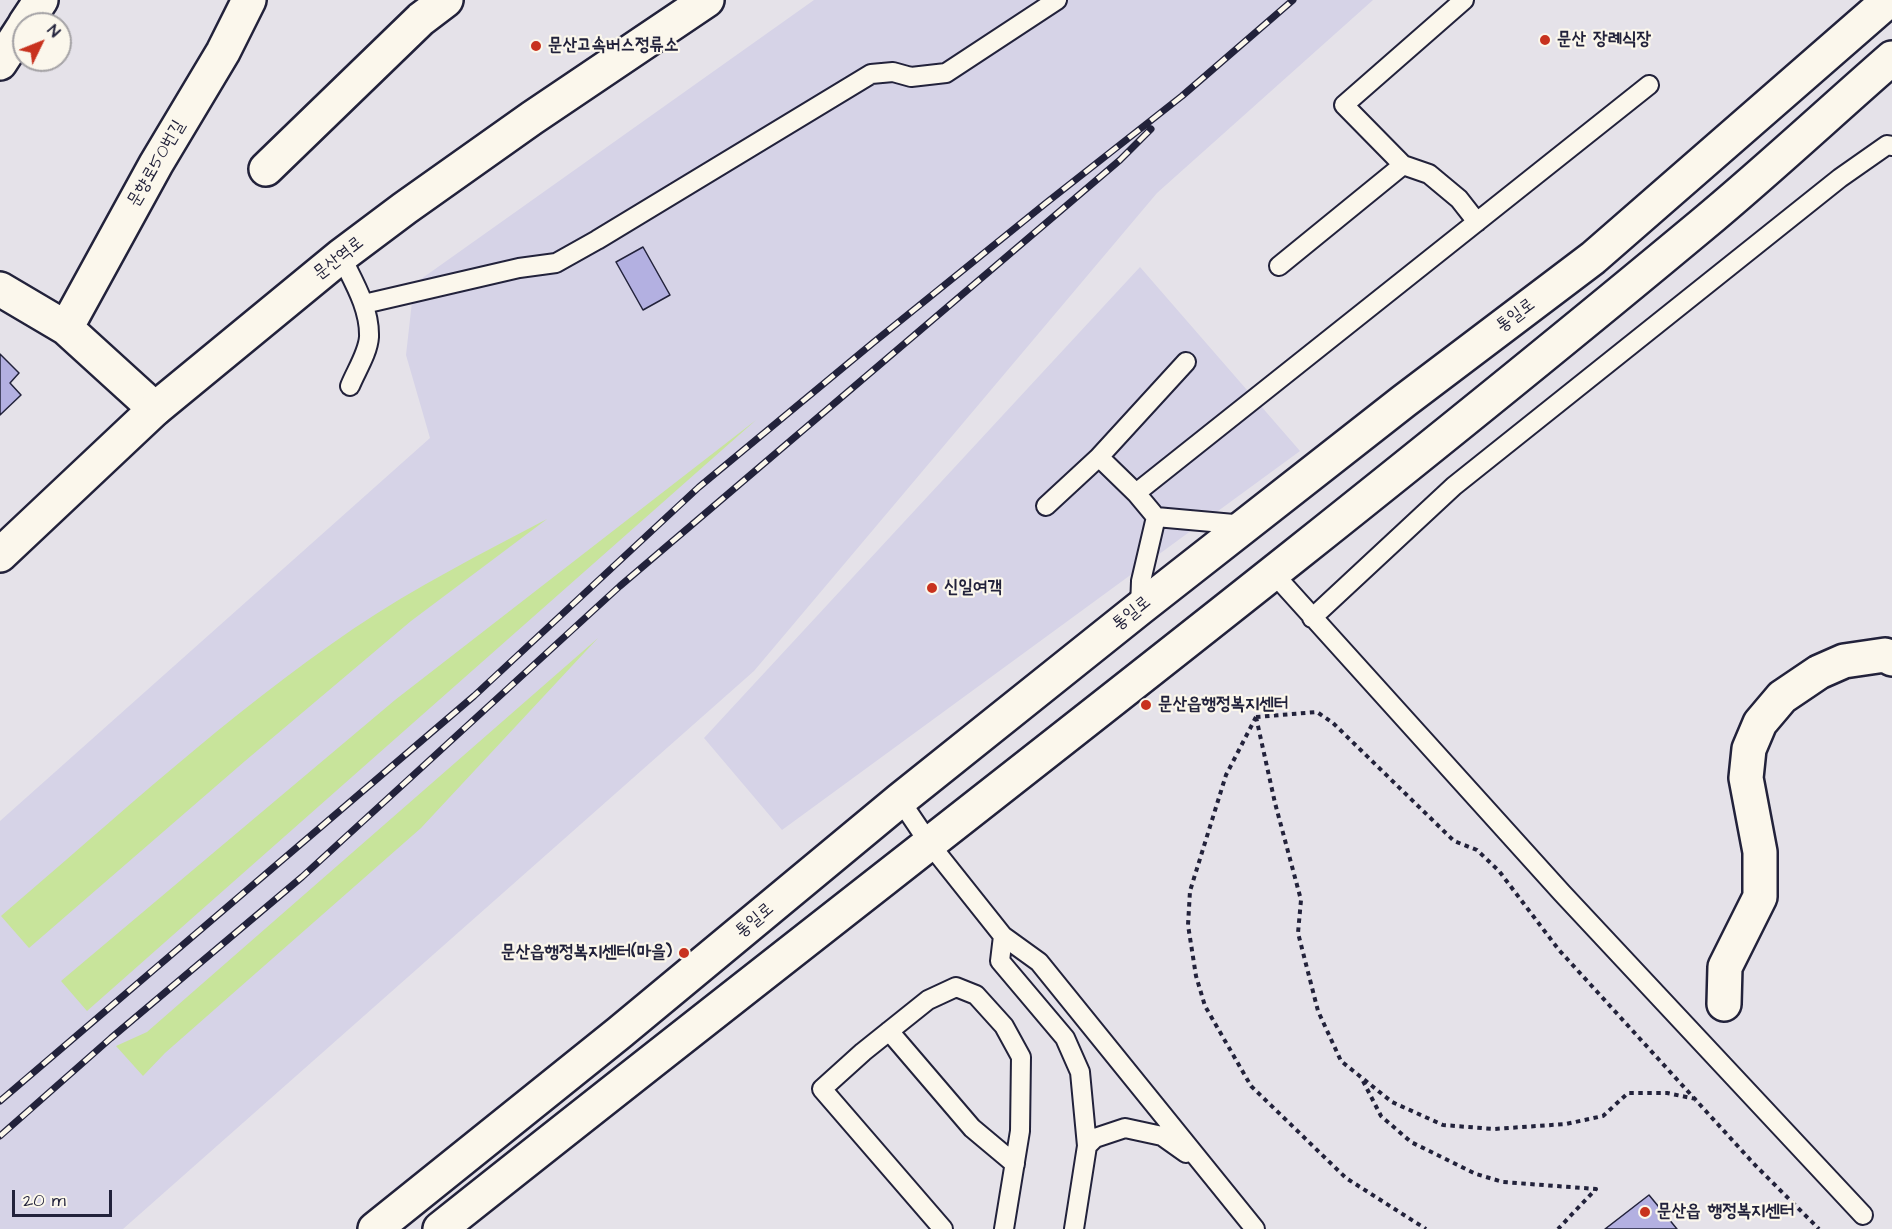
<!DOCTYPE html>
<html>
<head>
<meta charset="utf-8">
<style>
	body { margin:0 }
	#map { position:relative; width:1892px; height:1229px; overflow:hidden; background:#e5e2e9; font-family:"Architects Daughter",sans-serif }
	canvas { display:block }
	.north { position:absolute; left:12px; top:12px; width:60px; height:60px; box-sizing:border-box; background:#fbf7ec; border:2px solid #a4a2a5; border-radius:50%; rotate:47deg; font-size:16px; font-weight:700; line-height:24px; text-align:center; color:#22223b }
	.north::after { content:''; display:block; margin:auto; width:21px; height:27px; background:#c8321e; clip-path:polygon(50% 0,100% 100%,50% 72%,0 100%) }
	.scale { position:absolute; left:12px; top:1190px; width:100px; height:27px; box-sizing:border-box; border:3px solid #22223b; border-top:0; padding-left:8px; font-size:18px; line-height:21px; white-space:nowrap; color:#22223b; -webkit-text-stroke:4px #fbf7ec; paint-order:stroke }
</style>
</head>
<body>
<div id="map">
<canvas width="1892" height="1229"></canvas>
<div class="north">N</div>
<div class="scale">20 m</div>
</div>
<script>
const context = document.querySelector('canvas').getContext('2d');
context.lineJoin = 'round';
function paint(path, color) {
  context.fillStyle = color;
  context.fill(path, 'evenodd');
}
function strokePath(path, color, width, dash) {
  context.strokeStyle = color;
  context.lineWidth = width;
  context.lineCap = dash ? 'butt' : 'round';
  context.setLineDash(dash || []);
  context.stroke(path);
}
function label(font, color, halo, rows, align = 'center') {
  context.font = font + ' "Architects Daughter","Poor Story",sans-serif';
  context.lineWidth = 4.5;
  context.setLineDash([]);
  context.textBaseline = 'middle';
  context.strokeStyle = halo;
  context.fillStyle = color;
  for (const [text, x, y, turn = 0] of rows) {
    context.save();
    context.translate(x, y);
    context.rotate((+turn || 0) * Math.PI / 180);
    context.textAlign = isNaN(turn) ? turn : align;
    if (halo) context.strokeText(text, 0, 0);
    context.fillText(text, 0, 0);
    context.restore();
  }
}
const built = new Path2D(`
	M814,0h559l-216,193 -403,478 -631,558h-123v-408l430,-383 -24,-83 8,-71z
	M1140,267l160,184 -518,379 -78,-92z`);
const green = new Path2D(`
	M756,420l-669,591 -26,-30 334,-281z
	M547,519l-136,102 -166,140 -216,187 -28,-32c115,-98 227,-202 352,-287 62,-42 128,-75 194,-110z
	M598,638l-177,190 -256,225 -22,23 -27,-30 31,-14z`);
const building = new Path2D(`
	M643,247l27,48 -27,15 -27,-48z
	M0,354l19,19 -9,10 11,12 -21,20z
	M1649,1195l28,34h-72z`);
const path = new Path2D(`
	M1256,717l61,-5 16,11 121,118 23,9 22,21 60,79 196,215 64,64
	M1256,717l19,86 26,97 -3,33 20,78 23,50 51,41 51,23 51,4 72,-5 37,-8 25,-23h39l29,6
	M1256,717l-30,58 -36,116 -2,34 8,51 9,30 46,80 95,92 80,51
	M1363,1081l18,35 30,26 65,32 27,8 93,7 -38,40`);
const service = new Path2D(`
	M1403,165l26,9 30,25 18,23
	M341,256c12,25 29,52 28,81 -1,16 -13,34 -19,49
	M1279,266l124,-101 -59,-60 120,-105
	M364,304l155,-36 37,-5 41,-23 274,-166 22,-2 18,5 35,-4 111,-73
	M1186,362l-87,95 37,36 20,24 89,8
	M1136,493l513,-408
	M1046,506l53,-49
	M1273,573l289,320 301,322
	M1140,608l1,-27 15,-64
	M1312,618l142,-132 386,-308 47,-33 5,1
	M900,800l29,43 74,93 36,26 216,267
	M1003,936l-3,25 65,77 15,34 7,74 -13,83
	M889,1031l83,97 43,36
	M1087,1146l8,-8 30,-10 37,8 24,17
	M943,1229l-121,-140 41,-37 65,-52 28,-13 20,8 28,31 17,31 -1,74 -16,98`);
const minor = new Path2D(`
	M25,24l16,-24
	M0,63l24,-37
	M266,169l155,-150 25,-19
	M0,289l66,39 89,81
	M66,328l90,-164 67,-112 26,-52
	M1724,1004l1,-37 35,-70v-45l-14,-74 3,-29 11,-26 22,-26 37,-25 25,-11 41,-6 7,4`);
const tertiary = new Path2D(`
	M0,555l155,-146 186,-153 64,-48 127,-90 175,-118`);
const primary = new Path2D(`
	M375,1229l244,-196 281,-233 240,-192 264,-207 189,-143 296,-258
	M440,1229c420,-335 849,-660 1262,-1004 65,-54 127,-112 190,-167`);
const rail = new Path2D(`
	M0,1101l474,-405 225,-209 175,-145 172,-139 136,-107 111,-96
	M0,1136l111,-98 191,-161 318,-291 500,-426 31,-31`);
const markers = [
	[1545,40,6,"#c8321e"],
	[536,46,6,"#c8321e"],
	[932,588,6,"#c8321e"],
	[1146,705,6,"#c8321e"],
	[684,953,6,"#c8321e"],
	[1645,1212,6,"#c8321e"]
];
const poiNames = [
	["문산 장례식장",1557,40],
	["문산고속버스정류소",548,46],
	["신일여객",944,588],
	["문산읍행정복지센터",1158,705],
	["문산읍행정복지센터(마을)",672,953,"right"],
	["문산읍 행정복지센터",1657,1212]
];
const streetNames = [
	["문향로50번길",157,164,-60],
	["문산역로",339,259,-38],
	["통일로",1516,316,-37],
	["통일로",1132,614,-39],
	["통일로",755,921,-40]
];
paint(built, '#d6d3e7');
paint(green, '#c8e49b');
paint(building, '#b3b0e1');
strokePath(building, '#22223b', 1.5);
strokePath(service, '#22223b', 22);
strokePath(minor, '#22223b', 38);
strokePath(tertiary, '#22223b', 38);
strokePath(primary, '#22223b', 38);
strokePath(path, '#22223b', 4, [4.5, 4.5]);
strokePath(service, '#fbf7ec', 18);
strokePath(minor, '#fbf7ec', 33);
strokePath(tertiary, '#fbf7ec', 33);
strokePath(primary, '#fbf7ec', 33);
strokePath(rail, '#22223b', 7);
strokePath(rail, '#fbf7ec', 4.5, [14]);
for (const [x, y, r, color] of markers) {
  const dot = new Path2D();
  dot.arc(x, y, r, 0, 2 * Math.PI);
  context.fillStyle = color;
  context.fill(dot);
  strokePath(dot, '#fbf7ec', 2);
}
label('bold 18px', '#22223b', '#fbf7ec', poiNames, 'left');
label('18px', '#22223b', '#fbf7ec', streetNames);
</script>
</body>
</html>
